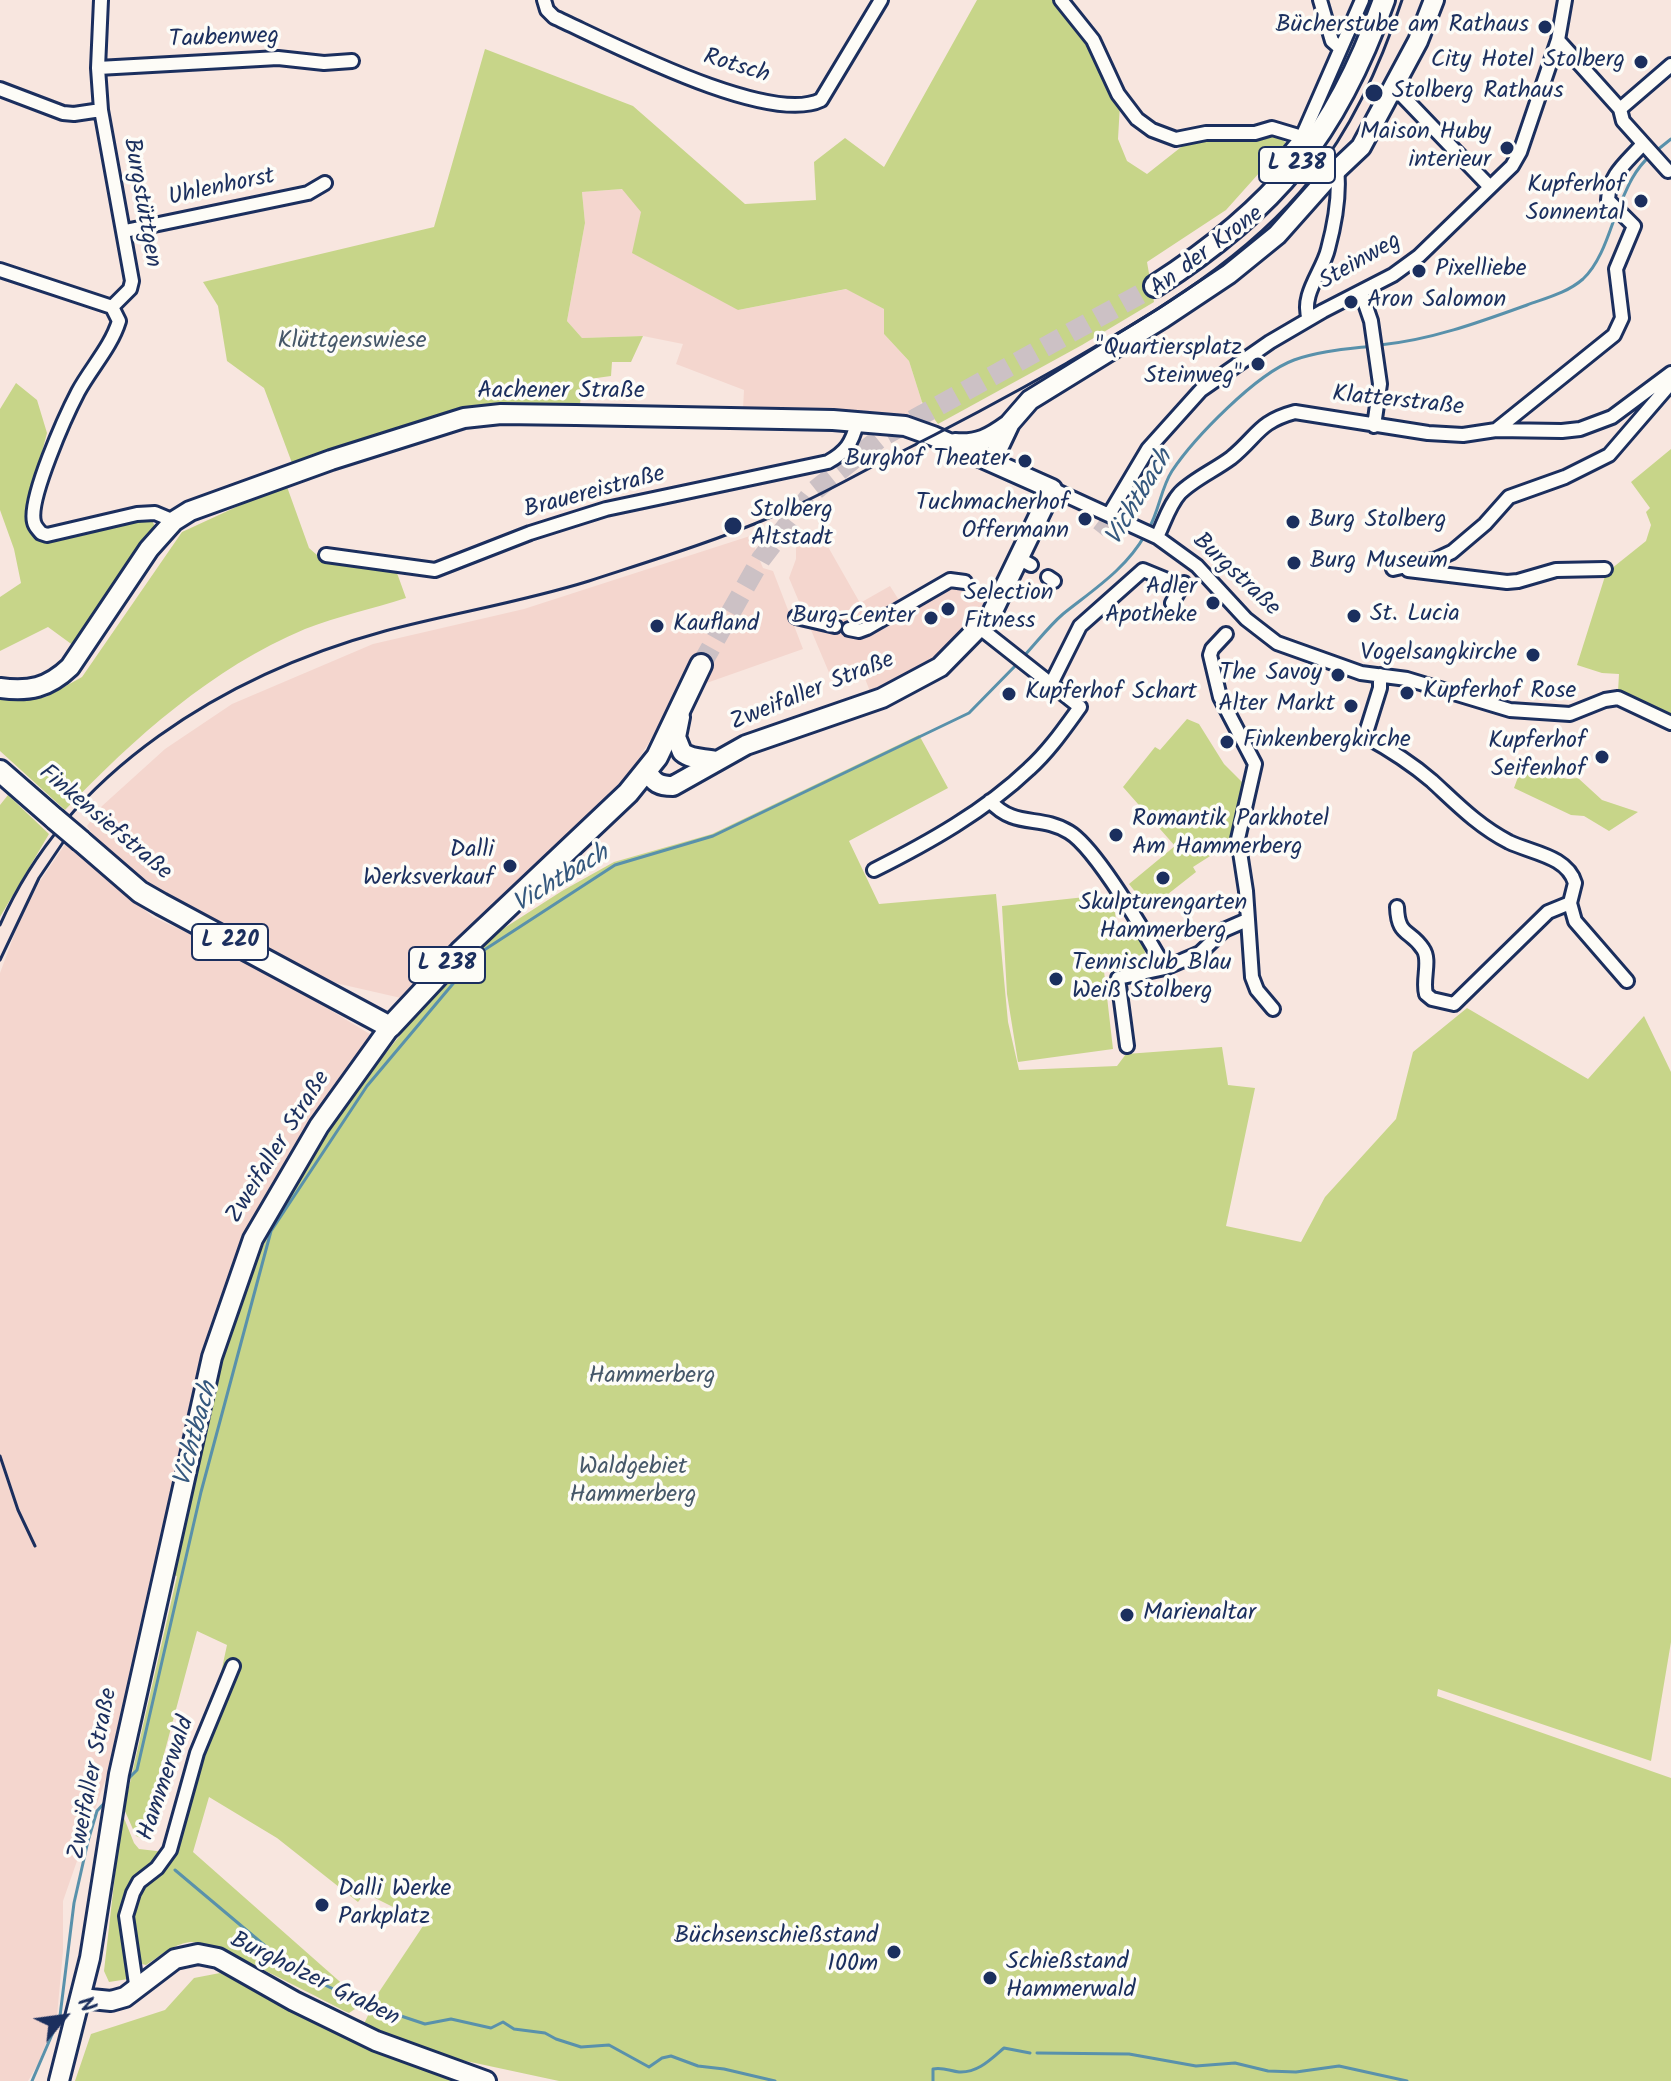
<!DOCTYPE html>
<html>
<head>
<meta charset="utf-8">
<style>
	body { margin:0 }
	#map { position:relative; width:1671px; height:2081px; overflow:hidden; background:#f8e6df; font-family:Kalam,sans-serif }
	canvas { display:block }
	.north { position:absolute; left:24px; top:1977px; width:80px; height:80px; -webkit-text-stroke:6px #fdfcf7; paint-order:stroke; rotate:61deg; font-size:22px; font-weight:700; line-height:32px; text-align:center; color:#1b2f5e }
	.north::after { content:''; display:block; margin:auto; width:28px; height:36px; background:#1b2f5e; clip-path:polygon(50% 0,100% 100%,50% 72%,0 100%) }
</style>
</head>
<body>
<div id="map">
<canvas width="1671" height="2081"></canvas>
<div class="north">N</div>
</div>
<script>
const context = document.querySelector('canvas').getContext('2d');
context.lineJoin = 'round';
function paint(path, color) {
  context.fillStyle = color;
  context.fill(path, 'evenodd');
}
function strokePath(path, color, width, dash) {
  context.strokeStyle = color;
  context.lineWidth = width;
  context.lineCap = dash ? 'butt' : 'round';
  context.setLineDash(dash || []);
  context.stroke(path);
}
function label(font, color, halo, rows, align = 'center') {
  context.font = font + ' Kalam,sans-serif';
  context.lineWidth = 7;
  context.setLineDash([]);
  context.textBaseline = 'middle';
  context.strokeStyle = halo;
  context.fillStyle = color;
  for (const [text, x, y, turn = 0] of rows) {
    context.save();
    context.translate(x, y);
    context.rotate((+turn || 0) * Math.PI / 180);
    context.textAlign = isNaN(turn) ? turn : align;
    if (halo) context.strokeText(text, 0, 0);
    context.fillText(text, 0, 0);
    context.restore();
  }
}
const built = new Path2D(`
	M623,189l115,121 109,-21 37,20v25l25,27 13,41 -9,10 -14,6 -156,-9 1,-19 -68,-26 7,-20 -40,-8 -61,2 -15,-17 18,-98 -3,-31z
	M750,536l13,32 10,3 30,78 -122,43 -59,93 -221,213 -70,-16 -120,-60 -55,-31 -56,-46 -13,-19 15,-20 63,-57 67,-45 141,-60 151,-35z
	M823,538l37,65 30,-17 12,19 49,-28 40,22 -37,47 -22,18 -61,30 -9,-23 -29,11 -44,-104 7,-19v-12l10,-8z
	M66,843l87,74 98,45 122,74 -63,86 -63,115 -51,155 -82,363 -51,146v50l-6,65 -19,48 -10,17h-28v-1108l20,-54 20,-38z`);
const green = new Path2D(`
	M977,0h81l32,41 30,63 -2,35 9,22 20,13 38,-30 21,-7 67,-5 13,11 -60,67 -79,52 7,40 -72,43 -144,79 -16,-22 -13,-41 -25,-27v-25l-38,-20 -108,21 -106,-57 9,-41 -19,-23 -40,3 3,31 -18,98 15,17 61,-2 -12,26h-19l-1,14 -29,4 -2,25 -123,5 -165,53 -28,-75 -37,-27 -9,-55 -15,-24 231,-55 51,-178 148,57 112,98 71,-4 -2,-38 31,-24 39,29z
	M16,383l21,17 10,33 -18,69 19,38 102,-24 6,13 -51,67 -31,50 -26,-19 -48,24v-54l21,-14 -7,-34 -14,-39v-101z
	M1671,449v267l-17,-9 -36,-15 1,-18 -17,-1 -25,-8 29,-92 40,-32 5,-16 -5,-13 4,-4 -19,-26z
	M286,484l23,64 16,14 72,11 9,25c-34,11 -68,18 -101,31 -93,39 -171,109 -240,181l-65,-59v-55l25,3 21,-2 36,-20 100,-145z
	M1187,719l12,5 25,40 22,22 -14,56 -39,25 3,5 -47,37 -20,-25 46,-38 -52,-59 32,-40 5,3z
	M919,735l29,53 -99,53 30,63 117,-10 12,128 11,48 98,-4 9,-12 96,-7 6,38 27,3 -29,138 75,16 24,-45 71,-78 17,-67 54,-44 121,71 56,-63 27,56v570l-20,119 -213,-72 -1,7 234,82v303h-1112l-135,-29 -60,-28 6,-13 -1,-4 56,-84 -60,-30 -7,9 -81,-64 -68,-41 -16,55 171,151 -15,10c-27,-13 -137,-73 -159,-71 -17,2 -30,14 -44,23l-8,-2 -6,-47 10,-28 22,-15 46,-149 17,-79 -30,-14 -41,153 -8,57 -12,-5 -12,-27 53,-233 -5,-1 46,-208 25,-74 27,-63 18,-35 50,-82 71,-89 89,-92 64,-41 52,-29 98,-28z
	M1521,769l47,10 10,-1 24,22 36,12 -29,19 -25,-15 -13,-1 -57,-27z
	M8,795l41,39 -49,83v-112z
	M1113,894l5,44 24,-2 4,23 -42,12 9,78 -95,13 -11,-68 -5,-88z
	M122,1813l12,30 5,6 26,3 -12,12h-5l-26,52 6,63 -19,3 -5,-11z
	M220,1973l149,75 93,33h-387l16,-47 74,-24 29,-32z`);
const stream = new Path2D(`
	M1656,151l15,-12
	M1619,207c8,-19 15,-37 31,-51
	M1380,345c51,-5 100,-23 147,-40 19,-7 40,-12 56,-26 17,-16 25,-43 33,-65
	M1149,528c10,-17 12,-40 23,-57 22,-33 84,-97 122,-111 24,-9 53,-11 79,-14
	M1024,656c13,-14 25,-30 39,-42 30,-24 63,-45 82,-79
	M125,1782l12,-12 64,-278 70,-261 96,-145 111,-132 137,-89 98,-29 256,-123 50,-51
	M175,1870l120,101 64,30
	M378,2011l14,2 33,11 26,-5 40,9 12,-6 11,7 31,4 11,6 25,8 28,-2 40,22 13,-9 9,-2 27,10 26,3 51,12
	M1037,2053l92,1 67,12 39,-3 33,8 28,1 43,-6 68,15
	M32,2081l28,-65 14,-113 14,-62 9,-30 11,-12
	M933,2081v-12c10,-2 17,2 26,3 19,1 32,-13 45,-24l26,5`);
const streetTunnel = new Path2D(`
	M1098,532l10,-13`);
const primaryTunnel = new Path2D(`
	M701,665l60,-106 52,-67 67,-54 275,-152`);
const street = new Path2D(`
	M101,0l-3,68 3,42 31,171 -2,8 -18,18 7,14c-8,26 -28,47 -41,71 -12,23 -50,107 -44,130 1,5 4,7 7,11l6,2 90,-21 18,-1 19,8
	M544,0l3,10 7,7c55,25 214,109 267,83l60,-100
	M1061,0l32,40 25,54 19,25 15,11 24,9 30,-6h49l17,-5 30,9
	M1320,0l12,41 8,7
	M1558,40l62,69 3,12 45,50
	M98,68l180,-10 46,5 28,-2
	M1394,87l96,100
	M0,89l63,24 11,1 27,-4
	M1620,109l51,-44
	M1287,155l15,-18 60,-137
	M125,231l183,-38 17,-10
	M0,270l112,37
	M1361,292l10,29 9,63 -6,42
	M1309,319c-9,-24 14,-48 19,-70 7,-26 12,-55 9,-81
	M1496,430l118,-95 8,-17 -6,-49 18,-43 -26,-26c1,-25 18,-37 34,-55
	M1052,489l105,48 40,29 49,53 31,24 84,30 46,6 103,31 60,4 35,-14 13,-2 53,25
	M1110,513l38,-64 53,-59 69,-48 53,-31 70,-36 26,-19 93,-90 8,-14 38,-112 7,-40
	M1157,537c7,-14 12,-32 23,-44 14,-14 35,-23 51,-35 27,-22 27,-36 64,-46l133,21 35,2 33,-5 66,1 18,-2 32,-12 59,-44
	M326,555l109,15 95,-37 76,-24 222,-47c18,-10 24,-19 29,-39
	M1020,559l11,6
	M1393,569l44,-10 15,-7 33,-28 24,-27 56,-20 44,-22 62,-72
	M1408,570l99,12 11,-1 38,-11 49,-1
	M1048,577l6,4
	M1172,603l10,-17
	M796,617l39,9
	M849,629l10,2 8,-3 83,-48 15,2
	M1226,634l-14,15 -2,6 10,42 35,67 -17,75 8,52 6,86 5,13 16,19
	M1380,675v13l-15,48c24,13 46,27 67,45 25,23 46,45 77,61 23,11 58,14 66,41l-5,20 5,18 52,60
	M1051,684l29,-58 63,-56 39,16 2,-3
	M990,801c25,28 50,13 79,31 27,16 79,106 96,136
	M874,870c54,-27 111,-59 155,-101 20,-18 35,-40 51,-62l-100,-79
	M1397,907c1,30 13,22 26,42 8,11 -1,31 3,45l6,5 22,5 94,-92 22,-9
	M1127,1046l-9,-68 47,-10 35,-15 24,-23 23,-10
	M137,1991l-11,-75 7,-23 6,-11 18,-14 13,-18 27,-97 36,-87`);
const secondary = new Path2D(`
	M955,443c23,2 35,-5 53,-18
	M992,461l18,-38 20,-23 133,-82 66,-44 48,-39 48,-54 36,-34 57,-106 16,-41
	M0,688c29,4 48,0 70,-21l79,-118 25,-28 16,-10 141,-51 133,-42 37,-4 75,1 257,5 72,6 28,10 119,53 -61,126 -51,52 -58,31 -136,47 -73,41c-14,0 -19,-3 -26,-15
	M680,717l-4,20 6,15c9,8 23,6 34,9
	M81,1998l30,3 14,-4 50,-38 23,-5 20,4 76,43 82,40 110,40
	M59,2081l31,-123 29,-184 93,-417 41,-118 66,-113 71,-99`);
const primary = new Path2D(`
	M1155,286c120,-77 181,-151 229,-286
	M0,771l55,48
	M81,841l59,51 21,12 229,123 70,-75 168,-159 29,-36 44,-92`);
const rail = new Path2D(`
	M0,925c68,-155 227,-251 385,-294 68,-18 137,-29 204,-50 61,-20 124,-39 182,-64 41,-17 79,-39 118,-59 60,-30 120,-62 178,-95 88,-51 180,-104 244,-184 42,-53 70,-115 91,-179
	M0,960l39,-82 25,-37
	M0,1456l18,54 17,36`);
const primaryBridge = new Path2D(`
	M55,819l26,22`);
const markers = [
	[1545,27,8,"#1b2f5e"],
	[1641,62,8,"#1b2f5e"],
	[1374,93,10,"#1b2f5e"],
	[1507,148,8,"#1b2f5e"],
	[1641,201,8,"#1b2f5e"],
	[1419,271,8,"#1b2f5e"],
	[1351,302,8,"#1b2f5e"],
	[1258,364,8,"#1b2f5e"],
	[1025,461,8,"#1b2f5e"],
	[1085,519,8,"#1b2f5e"],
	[1293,522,8,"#1b2f5e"],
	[733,526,10,"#1b2f5e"],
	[1294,563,8,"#1b2f5e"],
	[1213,603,8,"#1b2f5e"],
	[948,609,8,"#1b2f5e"],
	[1354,616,8,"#1b2f5e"],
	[931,618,8,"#1b2f5e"],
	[657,626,8,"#1b2f5e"],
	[1533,655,8,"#1b2f5e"],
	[1338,675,8,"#1b2f5e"],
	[1407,693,8,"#1b2f5e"],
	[1009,694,8,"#1b2f5e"],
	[1351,706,8,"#1b2f5e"],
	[1227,742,8,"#1b2f5e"],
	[1602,757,8,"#1b2f5e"],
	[1116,835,8,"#1b2f5e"],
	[510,866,8,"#1b2f5e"],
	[1163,878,8,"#1b2f5e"],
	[1056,979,8,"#1b2f5e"],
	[1127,1615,8,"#1b2f5e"],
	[322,1905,8,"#1b2f5e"],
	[894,1952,8,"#1b2f5e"],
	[990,1978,8,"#1b2f5e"]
];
const shields = [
	[1297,165,76],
	[230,942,76],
	[447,965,76]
];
const shieldNames = [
	["L 238",1297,165],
	["L 220",230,942],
	["L 238",447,965]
];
const poiNames = [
	["Bücherstube am Rathaus",1529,27,"right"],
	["City Hotel Stolberg",1625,62,"right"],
	["Stolberg Rathaus",1392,93],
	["Maison Huby",1491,134,"right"],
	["interieur",1491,162,"right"],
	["Kupferhof",1625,187,"right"],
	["Sonnental",1625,215,"right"],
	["Pixelliebe",1435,271],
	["Aron Salomon",1367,302],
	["\"Quartiersplatz",1242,350,"right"],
	["Steinweg\"",1242,378,"right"],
	["Burghof Theater",1009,461,"right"],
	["Tuchmacherhof",1069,505,"right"],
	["Offermann",1069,533,"right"],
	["Stolberg",751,512],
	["Altstadt",751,540],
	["Burg Stolberg",1309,522],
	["Burg Museum",1310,563],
	["Adler",1197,589,"right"],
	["Apotheke",1197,617,"right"],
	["Selection",964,595],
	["Fitness",964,623],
	["St. Lucia",1370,616],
	["Burg-Center",915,618,"right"],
	["Kaufland",673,626],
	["Vogelsangkirche",1517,655,"right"],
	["The Savoy",1322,675,"right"],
	["Kupferhof Rose",1423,693],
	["Kupferhof Schart",1025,694],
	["Alter Markt",1335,706,"right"],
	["Finkenbergkirche",1243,742],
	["Kupferhof",1586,743,"right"],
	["Seifenhof",1586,771,"right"],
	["Romantik Parkhotel",1132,821],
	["Am Hammerberg",1132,849],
	["Dalli",494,852,"right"],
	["Werksverkauf",494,880,"right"],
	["Skulpturengarten",1163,905,"center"],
	["Hammerberg",1163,933,"center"],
	["Tennisclub Blau",1072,965],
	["Weiß Stolberg",1072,993],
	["Marienaltar",1143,1615],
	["Dalli Werke",338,1891],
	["Parkplatz",338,1919],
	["Büchsenschießstand",878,1938,"right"],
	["100m",878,1966,"right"],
	["Schießstand",1006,1964],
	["Hammerwald",1006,1992]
];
const streetNames = [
	["Taubenweg",224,40,-2],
	["Rotsch",736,68,17],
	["Uhlenhorst",222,189,-12],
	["Burgstüttgen",140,203,80],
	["An der Krone",1208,253,-37],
	["Steinweg",1361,263,-30],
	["Aachener Straße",561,393],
	["Klatterstraße",1398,403,6],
	["Brauereistraße",595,494,-15],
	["Burgstraße",1235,576,43],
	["Zweifaller Straße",813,693,-22],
	["Finkensiefstraße",104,824,40],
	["Zweifaller Straße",280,1148,-58],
	["Zweifaller Straße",95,1774,-79],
	["Hammerwald",168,1779,-71],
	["Burgholzer Graben",314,1981,26]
];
const parkNames = [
	["Klüttgenswiese",352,343],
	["Hammerberg",652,1378],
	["Waldgebiet",633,1469],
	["Hammerberg",633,1497]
];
const waterNames = [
	["Vichtbach",1141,499,-59],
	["Vichtbach",562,881,-31],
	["Vichtbach",198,1435,-75]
];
paint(built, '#f4d6ce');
paint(green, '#c7d589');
strokePath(stream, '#5991ab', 3);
strokePath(streetTunnel, '#ccc1c5', 12, [12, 6]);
strokePath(primaryTunnel, '#ccc1c5', 20, [20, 10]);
strokePath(street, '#1b2f5e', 18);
strokePath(secondary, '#1b2f5e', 24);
strokePath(primary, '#1b2f5e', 26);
strokePath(street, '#fdfcf7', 12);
strokePath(secondary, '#fdfcf7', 18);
strokePath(primary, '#fdfcf7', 20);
strokePath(rail, '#1b2f5e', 3);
strokePath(primaryBridge, '#1b2f5e', 26, []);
strokePath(primaryBridge, '#fdfcf7', 20);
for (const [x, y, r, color] of markers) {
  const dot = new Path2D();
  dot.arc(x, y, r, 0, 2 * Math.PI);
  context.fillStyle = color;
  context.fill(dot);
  strokePath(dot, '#fdfcf7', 3);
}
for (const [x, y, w] of shields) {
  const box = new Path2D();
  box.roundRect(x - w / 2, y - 18, w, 36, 6);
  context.fillStyle = '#fdfcf7';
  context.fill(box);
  strokePath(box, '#1b2f5e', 2);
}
label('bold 22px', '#1b2f5e', null, shieldNames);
label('24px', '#1b2f5e', '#fdfcf7', poiNames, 'left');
label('24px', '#1b2f5e', '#fdfcf7', streetNames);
label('24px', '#465869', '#fdfcf7', parkNames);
label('italic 26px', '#35587e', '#fdfcf7', waterNames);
</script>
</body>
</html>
